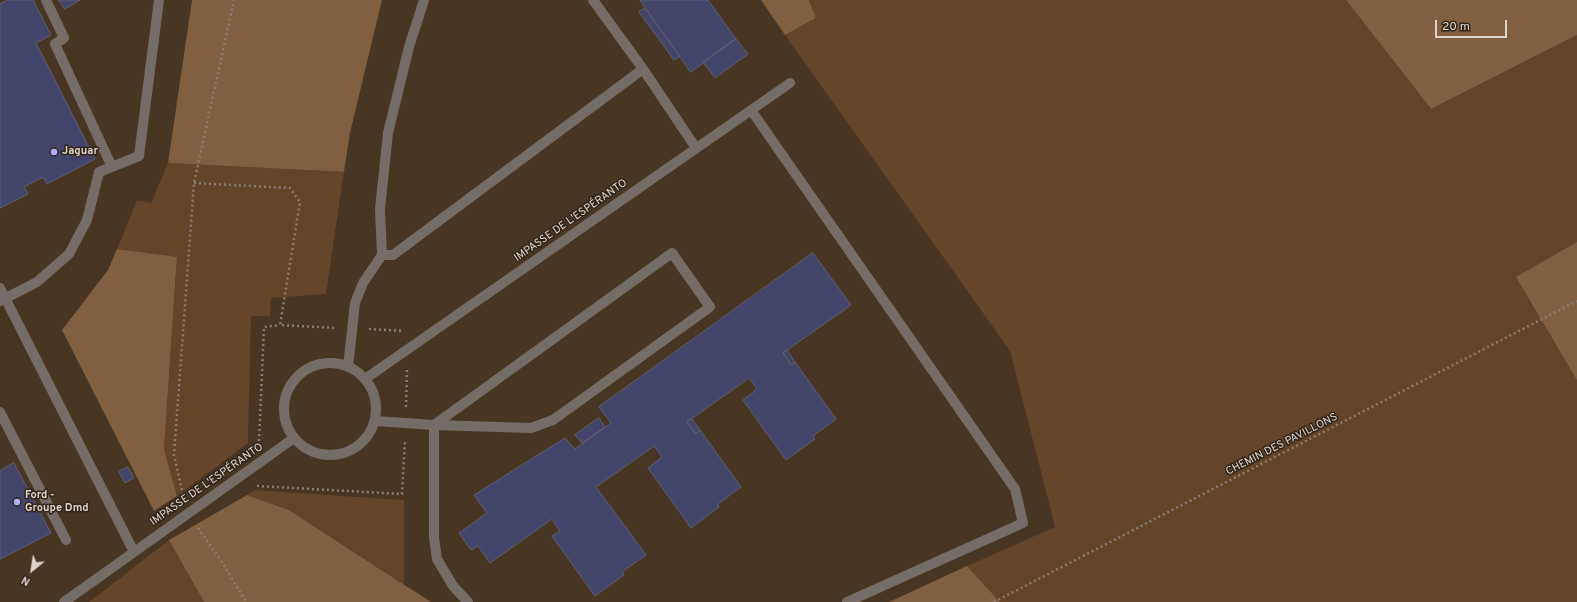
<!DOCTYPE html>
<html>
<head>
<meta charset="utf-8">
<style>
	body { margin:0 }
	#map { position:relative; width:1577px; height:602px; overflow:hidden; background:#3d3024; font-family:Overpass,sans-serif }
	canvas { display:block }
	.north { position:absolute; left:12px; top:550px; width:40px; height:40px; -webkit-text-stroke:3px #32261b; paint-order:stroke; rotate:210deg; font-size:11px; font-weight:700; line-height:16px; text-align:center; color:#dcd3cc }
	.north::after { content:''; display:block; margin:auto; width:14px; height:18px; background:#dcd3cc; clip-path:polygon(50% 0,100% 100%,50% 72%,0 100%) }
	.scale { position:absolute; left:1435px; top:20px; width:72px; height:18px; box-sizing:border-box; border:2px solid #dcd3cc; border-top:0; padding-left:5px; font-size:12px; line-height:14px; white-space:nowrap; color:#dcd3cc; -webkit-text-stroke:3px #32261b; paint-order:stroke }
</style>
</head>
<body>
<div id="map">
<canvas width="1577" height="602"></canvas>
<div class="north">N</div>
<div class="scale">20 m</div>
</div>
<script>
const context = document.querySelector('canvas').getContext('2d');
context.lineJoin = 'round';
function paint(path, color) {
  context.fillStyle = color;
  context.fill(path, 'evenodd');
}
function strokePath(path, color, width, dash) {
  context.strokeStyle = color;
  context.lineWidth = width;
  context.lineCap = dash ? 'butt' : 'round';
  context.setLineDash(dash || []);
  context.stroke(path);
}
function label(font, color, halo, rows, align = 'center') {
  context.font = font + ' Overpass,sans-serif';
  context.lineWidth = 3;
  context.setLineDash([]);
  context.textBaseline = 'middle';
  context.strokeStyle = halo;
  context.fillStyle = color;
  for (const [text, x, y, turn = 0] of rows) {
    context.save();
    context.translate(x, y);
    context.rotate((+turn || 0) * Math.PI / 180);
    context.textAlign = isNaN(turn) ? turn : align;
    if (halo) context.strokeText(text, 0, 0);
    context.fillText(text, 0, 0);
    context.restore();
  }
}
const built = new Path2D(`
	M0,0h192l-24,163 -17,40 -14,-3 -29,70 -46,60 92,181 94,-68 3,-127 20,-18 55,-4 24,-161 32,-133h379l249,351 45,177 -166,74h-458l-27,-18v-84l-149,-10 -86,50 -80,62h-89z`);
const green = new Path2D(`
	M809,0h537l85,109 146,-74v567h-577l-33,-36 88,-39 -45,-176 -225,-316 31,-17z
	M168,163l176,9 -18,122 -55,4 -1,18h-19l-3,127 -71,53 -13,-47 13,-191 -60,-9 20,-49 14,3z
	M255,490l149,10v84l-115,-74 -42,-15z
	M169,540l35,62h-115z`);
const forest = new Path2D(`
	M192,0h190l-32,133 -6,39 -176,-9z
	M761,0h48l7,18 -31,17z
	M1346,0h231v35l-146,74z
	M1577,242v138l-61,-103z
	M117,249l60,8 -13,192 13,47 -23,15 -92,-181 46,-60z
	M247,495l42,15 142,92h-227l-35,-62z
	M967,566l33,36h-111z`);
const building = new Path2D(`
	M8,0h25l18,35 -15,8 59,116 -48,25 -4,-7 -19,10 4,7 -28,14v-204z
	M59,0h21l-15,9z
	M640,0h68l28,39 -45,33z
	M645,8l35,48 -6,4 -35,-48z
	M736,39l12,15 -33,24 -12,-16z
	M813,253l38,52 -68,48 8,12 4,-3 41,57 -23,17 2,3 -29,21 -43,-60 14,-11 -8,-11 -62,44 9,12 4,-4 41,57 -23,17 1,3 -28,21 -43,-60 14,-11 -8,-11 -58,41 50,68 -24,17 2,3 -29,21 -43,-60 8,-5 -8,-12 -62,44 -12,-17 -7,4 -12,-17 28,-20 -13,-18 91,-57 10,11 36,-26 -12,-16z
	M787,350l8,12 -4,3 -8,-12z
	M599,418l6,9 -23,16 -7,-8z
	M692,419l8,11 -4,4 -9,-12z
	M14,463l37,70 -51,26v-88z
	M128,467l6,11 -9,5 -6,-11z`);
const path = new Path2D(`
	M194,183l96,5 10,14 -20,123 56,3
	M369,329l35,2
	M406,407l1,-37
	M259,441l5,-114 16,-2
	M257,486l145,8 3,-54
	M183,495l-9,-40 20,-272 40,-183
	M198,528l24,34 24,40
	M994,602l583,-301`);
const minor = new Path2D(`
	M46,0l18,38 -9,6 57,123
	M643,69l53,79
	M751,110l264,379 8,34 -176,79
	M382,255h11l250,-186 -50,-69
	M0,288l134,264
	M0,301l37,-19 32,-28 18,-34 12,-48 40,-16 20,-156
	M284 409a46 46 0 1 1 92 0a46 46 0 1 1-92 0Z
	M348,367l7,-64 8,-20 19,-28 -2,-46 8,-76 21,-86 15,-47
	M365,379l425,-296
	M0,412l66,128
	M375,421l59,4 97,3 22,-8 157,-113 -38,-54 -238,172v113l3,21 16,27 15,16
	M64,602l230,-164`);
const markers = [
	[54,152,4,"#acaffb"],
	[17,502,4,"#acaffb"]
];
const poiNames = [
	["Jaguar",62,152],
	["Ford -",25,496],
	["Groupe Dmd",25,509]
];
const streetNames = [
	["IMPASSE DE L'ESPÉRANTO",571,221,-35],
	["CHEMIN DES PAVILLONS",1282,445,-27],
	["IMPASSE DE L'ESPÉRANTO",207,485,-35]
];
paint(built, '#483625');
paint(green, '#63452a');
paint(forest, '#816042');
paint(building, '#434469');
strokePath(building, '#5d5e6f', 1);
strokePath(path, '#897e75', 2.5, [2, 3]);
strokePath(minor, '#746d67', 10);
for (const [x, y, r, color] of markers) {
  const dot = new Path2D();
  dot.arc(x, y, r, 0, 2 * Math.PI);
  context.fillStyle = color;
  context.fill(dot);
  strokePath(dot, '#32261b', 1.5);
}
label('bold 11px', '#dcd3cc', '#32261b', poiNames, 'left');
label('11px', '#dcd3cc', '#32261b', streetNames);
</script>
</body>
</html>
